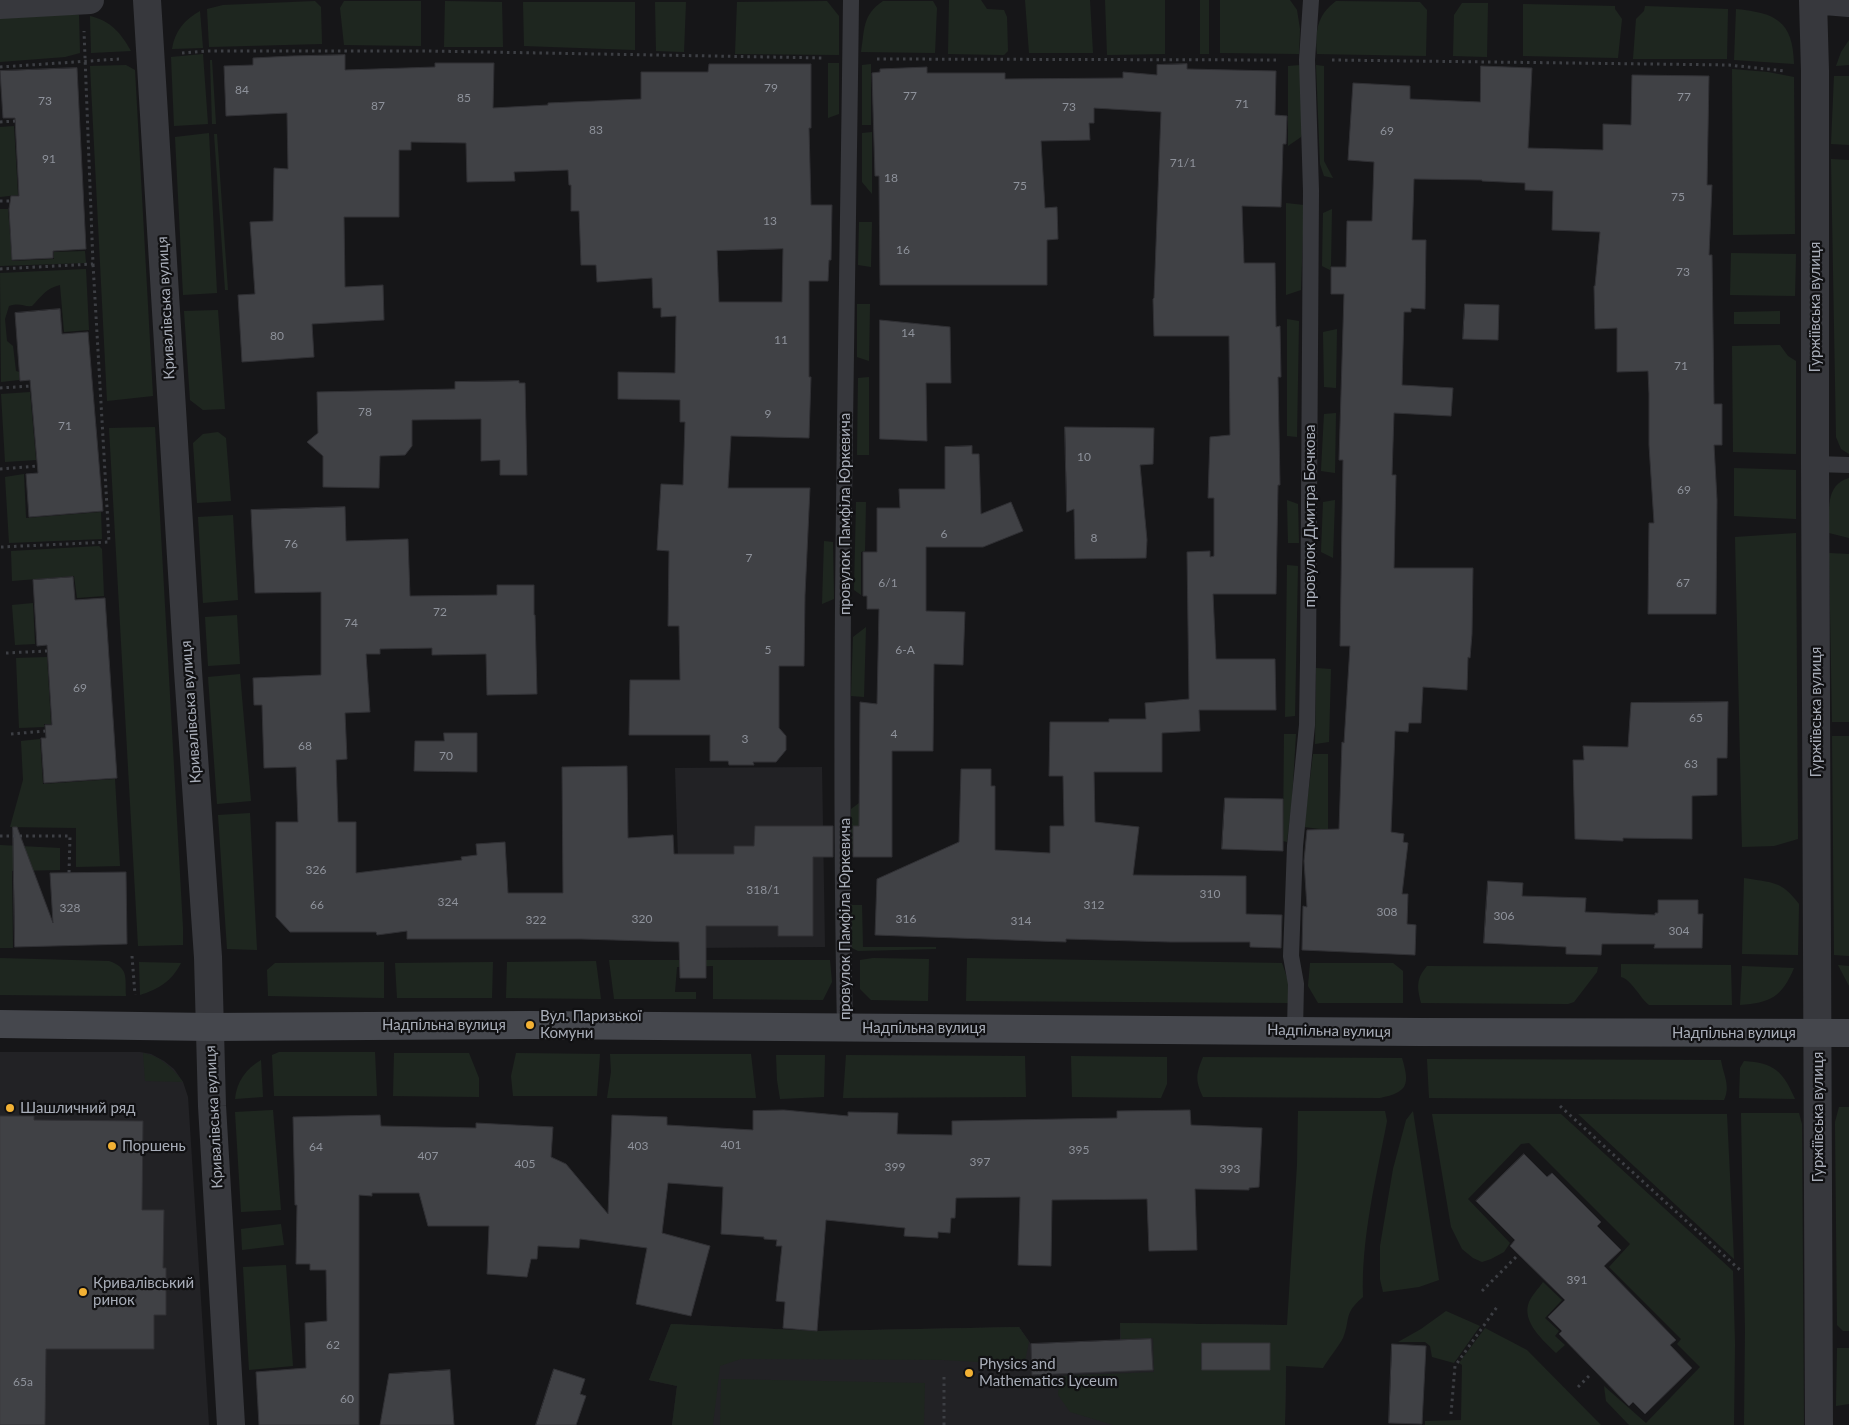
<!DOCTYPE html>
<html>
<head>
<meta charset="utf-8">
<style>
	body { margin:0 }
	canvas { display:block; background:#161618 }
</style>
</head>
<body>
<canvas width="1849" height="1425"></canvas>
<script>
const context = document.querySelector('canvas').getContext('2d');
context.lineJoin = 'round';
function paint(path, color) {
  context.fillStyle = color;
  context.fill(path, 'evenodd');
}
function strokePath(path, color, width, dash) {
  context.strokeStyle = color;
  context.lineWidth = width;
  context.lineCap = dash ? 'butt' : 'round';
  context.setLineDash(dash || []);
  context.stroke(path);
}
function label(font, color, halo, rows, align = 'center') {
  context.font = font + ' Lato,sans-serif';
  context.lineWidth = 4.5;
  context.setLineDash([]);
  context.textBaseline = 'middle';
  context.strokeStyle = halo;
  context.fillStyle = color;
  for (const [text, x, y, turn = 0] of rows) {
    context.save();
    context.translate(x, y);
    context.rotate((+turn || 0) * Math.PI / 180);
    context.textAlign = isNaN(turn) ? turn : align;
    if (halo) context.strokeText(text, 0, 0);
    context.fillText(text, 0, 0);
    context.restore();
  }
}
const built = new Path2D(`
	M822,767l3,180 -144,1 -6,-180z
	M0,1052h140l11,2 13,7 10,8 9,13 5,15 21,328h-209z
	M1120,1323l167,2 -2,100h-613l5,-39 -28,-6 22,-56 146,7 202,-4 12,17 89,-4z`);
const green = new Path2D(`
	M949,0h32l6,9 17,1 3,7 1,34 -4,4 -56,-1z
	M1025,0h65l3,53h-64z
	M1105,0h60v54l-58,1z
	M1200,0h9v54h-9z
	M1220,0h70l7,10 3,19 -1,25 -79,-1z
	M315,1l6,6 1,37 -113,3 -2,-38 16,-4z
	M344,1h77v45l-77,-1 -4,-37z
	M445,1l57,1 1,45h-59z
	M827,1l12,15v39l-104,-1 2,-52z
	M883,1h50l4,7 -2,45 -74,-1c4,-23 1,-37 22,-51z
	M1336,1l84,1 7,8 -1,46 -109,-2c-2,-22 0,-39 19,-53z
	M523,2h112v48l-111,-4z
	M655,2h31l-2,50 -28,-1z
	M1462,3h26l-1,54 -34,-1 1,-41z
	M1523,4l92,2v3l7,10 -4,39 -95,-2z
	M1645,6l83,3 -1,50h-94l3,-40 8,-8z
	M1736,9c40,4 57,12 58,55l-60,-4z
	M200,11l3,37 -31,1c3,-18 12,-29 28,-38z
	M71,14l8,1 1,38 -15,4 -65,5v-45z
	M90,16c21,5 31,17 41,35l-40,2z
	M1849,40v25l-13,1 5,-14z
	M203,54l5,70 -34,2 -3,-69z
	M210,60h2l4,64h-4z
	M828,63h11v51l-11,4z
	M871,64v61h-9v-60z
	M126,65l9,5 18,326 -46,5 -17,-335z
	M1301,65l3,64 -3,8 -13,9v-80z
	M1316,65l8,1v95l9,17 -9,-2 -4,-12z
	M1732,69l36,3 26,5 1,157 -62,1z
	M1834,76h15v69l-18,-1z
	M14,126l4,69 -18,2v-70z
	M872,132v62l-10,-12v-49z
	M209,133l8,160 -34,2 -8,-158z
	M214,134h3l11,156h-3z
	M1831,159l18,1v294l-8,-5 -5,-12z
	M1286,203l18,2 -3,85 -15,5z
	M0,209h8l4,52 42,-2v-7l31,-1 1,12 -86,3z
	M1332,209l-1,56 -1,5 -8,-4 1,-53z
	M859,222h13l-1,45 -13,-2z
	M1731,253l65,1 -1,42 -65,-1z
	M86,269l3,61 -25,2 -4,-47c-14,3 -19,12 -28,21 -9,1 -11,-4 -23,0l-4,13 2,22 6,5 3,25 3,1v8l-18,2 -1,-109z
	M857,304h13l-1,57 -12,-4z
	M218,310l7,99 -22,1 -13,-10 -6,-89z
	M1780,311v13h-46v-12z
	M1287,319l12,2 -2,116 -10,-1z
	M1337,329l-1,59 -12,-1 -1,-55z
	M1780,345l8,11 8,5v93l-63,-2 -1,-106z
	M869,377v78h-12l1,-77z
	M30,392l6,68 -31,2 -4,-68z
	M1336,413l-1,60 -14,-2 3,-57z
	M155,427l28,501v17l-45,1 -29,-518z
	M218,432l8,6 5,63 -34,2 -4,-60 10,-9z
	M1734,468l62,2v49l-62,-3z
	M24,474l2,44 75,-6 1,27 -93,4 -4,-66z
	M1849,478v60l-20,-5c1,-21 -5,-48 20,-55z
	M1287,500l11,4 1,39h-11z
	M1335,500l-2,58 -12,-6 2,-50z
	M856,502h10l-1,49 -4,1v43l-7,-5z
	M233,515l5,85 -35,3 -5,-86z
	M1796,533l2,306 -24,7 -32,1 -7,-310z
	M824,541l9,1 1,57 -12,5z
	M99,546l3,3 2,47 -27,2 -3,-22 -62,5 -1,-30z
	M1829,553l20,1v168h-17z
	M1287,565l11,1 -3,150 -10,1z
	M33,603l2,41 -20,1 -3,-40z
	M237,615l3,49 -32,2 -3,-49z
	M866,627l-2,70 -13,-1 2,-59z
	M47,657l4,67h-7v3l-25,1 -3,-70z
	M1316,668l15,1 -2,73 -14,2z
	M240,674l11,127 -34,3 -9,-127z
	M1284,734h12l-4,66 -5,42 -4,-1z
	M1832,736h17v220l-15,-1z
	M40,739l3,45 72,-5 5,87 -44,1v-39l-66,-1 13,-47 -2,-39z
	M1313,754h15v76l-24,-3z
	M859,803v6l2,1 -1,44 -9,-1v-44z
	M250,813l7,137 -30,-1 -9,-134z
	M0,845l60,3v22l-48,1 1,77h-13z
	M1744,878c28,5 37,2 55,26l-1,51 -56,-1z
	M851,905h11l1,42h73v2l-78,2 -6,-3z
	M0,958l109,3c20,7 16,16 17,35l-126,-1z
	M873,958l56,1 -1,42 -57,-1 -11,-11v-29z
	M967,958l315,5 8,23 1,17 -325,-2z
	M609,960h221l2,22 -9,18 -110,-1v-33l-36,1 -2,25h21v7h-82z
	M596,961l5,38 -95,-1 1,-36z
	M139,962l42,1c-9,18 -22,26 -41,32z
	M384,962v36l-116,-2 -1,-26 8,-7z
	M493,962l-1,36h-95l-2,-35z
	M1310,963h83l10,8v32h-85l-10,-17z
	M1621,964l110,1 1,40h-83c-9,-7 -18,-26 -28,-28z
	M1838,965l11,1v20z
	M1427,966l171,1 -1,5 -23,30 -6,2 -147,-1c-4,-16 -5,-24 6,-37z
	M1742,966l52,2c-12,29 -24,35 -54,37z
	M279,1052h96l2,44h-103l-2,-41z
	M143,1053c18,3 29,15 40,29l-38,-1z
	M394,1053h75l10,25v19l-86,-1z
	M516,1053l84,1 -3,42h-84l-2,-20z
	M610,1054h141l5,44h-149l4,-26z
	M776,1055h49l-1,42 -44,2 -3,-19z
	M846,1055l179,1 1,41 -183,1z
	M1071,1056l96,1v27l-6,14 -89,-1z
	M1203,1057l199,1c8,27 6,34 -22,40l-177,-1c-8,-17 -7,-23 0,-40z
	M1427,1059l294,1c2,14 10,26 3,40l-295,-2z
	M261,1060l2,37 -28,2c2,-18 11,-30 26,-39z
	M1744,1061c30,2 39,10 51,38l-56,-1 1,-30z
	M1839,1107h10v224h-6l-6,-6 -2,-203z
	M273,1110l8,100 -40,2 -6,-100z
	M1298,1111h87l2,10c-11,58 -26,117 -24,176 -20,17 -12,21 -20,41 -4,8 -15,21 -20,30l-37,-2 -1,59h-172l-43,-13 -12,-17 2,-19 94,-4 -1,-34 -32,1 -1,-16 167,2 10,-160z
	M1413,1111l26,169 -20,7 -36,5 -3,-13v-33l13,-77 13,-49z
	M1741,1113h58l3,11 2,301h-60l1,-95z
	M1432,1114h129l172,157 2,73 -1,81h-105l-23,-24 -2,-15 42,37 54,-56 -23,-23 4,-5 -72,-72 21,-23 -101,-101 -8,1 -53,55 42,44 -6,9 -13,7 -9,3 -9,-4 -11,-9 -11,-22z
	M1578,1114h149l7,145z
	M281,1224l3,21 -42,5 -1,-21z
	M286,1265l7,101 -44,4 -6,-103z
	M1543,1282l19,18 -17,18 14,13 -4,5 10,9 -9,8c-12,-12 -35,-31 -27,-51 3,-7 10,-14 14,-20z
	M1446,1311l34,15 -26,37 -22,-6 -2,-11 -5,-4h-27l23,-13z
	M671,1324l146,7 202,-4 10,15 -4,19 -30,2 -52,-3 -202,-1 -21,7 -7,59h-41l5,-39 -28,-6z
	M1485,1328l42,22 74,75h-176v-4l36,-1 1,-55 -3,-2z
	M1837,1348h12v56l-13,2z
	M721,1379l204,4 -1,42h-204z`);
const building = new Path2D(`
	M345,55v15l90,-3v-4h59l-1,45 55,-3v-2l93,-4v-27h67l1,-8h102v64h-2l2,77h21l-1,55h-2l-1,21h-19v96h2l-2,61 -78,-2 -3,52h82l-5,107 -1,71h-25v62l7,8v14l-10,12h-23l1,3h-25l-1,-4h-18v-26h-81l1,-55h50l-1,-54h-11l1,-75 -12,-1 4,-66 22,1 2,-63h-5v-22l-62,-1v-27l57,1 1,-57 -15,1v-9h-8l-1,-30 -55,4 -1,-17h-15l-2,-54h-8v-26h-2l-1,-15 -54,2 1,9 -48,1 -1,-39 -55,-1v8h-12v67h-55l1,70 38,-2 1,35 -72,4 2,33 -72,5 -4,-67 17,-1 -5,-72 23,-1 1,-53 14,1 -1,-56 -61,3 -2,-50 29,-1v-7l39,-2zM783,249l-1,53h-63l-2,-51z
	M1187,64v5l89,2 -1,44 12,1 -1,28h-3l-2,63 -39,-1 2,57h31l1,64 4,-1 1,51h-3l2,108h-2l-2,109h-63l3,65h59l1,51h-77l1,21 -38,2v39h-68l1,50 44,5 -6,48 113,1v38l36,1 -1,33 -31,-1v-5h-80l-104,-3v3l-191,-7 2,-56 82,-37 2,-73h30v17h4v64l55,3v-27h14l-1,-50h-14l1,-54h59v-3h37l-1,-16 44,-4 -2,-147 23,-1v6l4,-1v-58h-6l2,-61 20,-2 -1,-99h-75l-1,-37 1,-1 7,-186 -67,-4v15h-5l1,17 -49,1 4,67 12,-1 1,32 -11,1v45h-167l-1,-109h-4l-3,-103 8,-1v-3l47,-2v6h78v6l118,-1v-6l34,3v-10z
	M1481,66l51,2 -4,80 75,2v-26l28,1 1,-50 77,1 -2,109h5l-3,70h3l2,149h8v41h-8l3,55 -1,114h-68l1,-91h5l-5,-78v-51l-1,-23 -31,1v-44l-22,1 -1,-43h1l5,-54 -48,-2 1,-39 -28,-1v-7l-43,-2v-1l-68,-1 -2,61h14l-1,69 -14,-1v4h-7l-2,73 51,3 -2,28 -57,-3 -2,62h4l-2,93h79l-1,66 -2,24 -2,-1 -1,33 -44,-3 -2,36h-12l-1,9 -13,-1 -4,101 13,2 -1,8 5,1 -6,51h6l-1,30 9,1 -1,30 -113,-5 1,-44 4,1 -3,-46 3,-31 32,-1 3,-87 2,1 6,-97h-10l3,-186h-4l5,-166h-13v-27h15l1,-46h25l2,-59 -26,-2 5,-77 57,3v13l70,3z
	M77,68l9,181 -33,2v7l-41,2 -3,-51 2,-13h8l-4,-78h-12l-3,-47z
	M1465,304l34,1 -1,35 -35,-1z
	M60,309l2,25 26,-2 15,179 -74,6 -3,-43 12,-1 -8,-93 -10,1 -5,-68z
	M880,320l70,7 1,56h-25l1,58 -47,-2z
	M519,381v2h6l2,92h-27v-15l-19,1v-42l-69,1v26l-7,9 -25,1 -1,32 -56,-1v-31l-16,-14 11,-9 -1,-41 138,-3v-7z
	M1065,427l89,1 -1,36 -13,1 7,75 -1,18 -71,1 -1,-50 -7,3z
	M972,446v8h7l2,60 30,-12 12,29 -40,16h-57v64l39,1 -2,53 -29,-1 -1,87h-41v106h-39v-31h6l1,-124 17,2 2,-95h-12v-13h-4v-44h14v-44h23l-1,-19h46v-42z
	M345,507l1,34 62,-2 2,57 87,-1v-10h37v30h1l2,79 -50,1 -1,-41 -54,1v-7l-52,1v5h-14l4,58 -25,1 2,46 -11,1 2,62h18v51l106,-13 -1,-3 16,-2 -1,-11 29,-2 3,51h55l-1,-126 65,-1 1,72 45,-3 1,19h60v-8h20l1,-20h78v31h-20v79h-35v-10h-72v52h-26l-1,-36 -98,-3h-174v-8l-30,4 -1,-3h-86l-14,-15v-95h22l-2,-55 -32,1 -2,-63h-8l-1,-27 68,-3v-83l-66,1 -4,-83z
	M73,577l2,23 30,-2 12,180 -73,5 -3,-45h5l-1,-13h7l-5,-80 -10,1 -4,-66z
	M1728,702l-1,56h-10v37l-25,1v43l-69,-1v3l-48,-2 -2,-79h11l-1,-14 45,1 3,-44z
	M444,733h33v39l-63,-1 1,-30h29z
	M1225,798l58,1v52l-61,-2z
	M13,827h4l36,96 -3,-50 76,-1 1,72 -112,3z
	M1488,881l35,2 -1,13 64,2 -1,14 70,3v-2h3v-13h40v14h5l-1,34h-48l1,-4h-53l-1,11 -35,-1v-7l-82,-4z
	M784,1110l64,6v-4l50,1 -1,21 55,1v-14l165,-3v-7l73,-1 1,15 71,3 -3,59 -10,1v2l-54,-1 2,61 -48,1 -2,-52 -95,1 -1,66 -33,-1 2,-68 -64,1 -1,20h-4l-1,15 -12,-1v6l-34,-2 1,-8 -79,-8 -9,111 -34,-3 2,-26 -9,-1 6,-55h-6l1,-6 -13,-1v-2l-43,-3 2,-47 -55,-4 -6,50 48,13 -19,70 -55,-12 11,-56 -67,-9 -1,9 -41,-2 -1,13h-6l-4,18 -40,-3 2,-48h-61l-9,-33h-47v3l-13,-1v230h-100l-3,-53 50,-4 -1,-45 22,-2 -1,-51h-16v-6h-14l1,-59h-2l-2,-88 87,-2 1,11 95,2v-5l77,4 -2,30 15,7 42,50 4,-99 55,2v8l86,5v-19z
	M0,1116h34v4l109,1 -1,89h22l-1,58h3v47h-12v34h-108l-1,76h-45z
	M1524,1154l23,23 5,-4 49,49 -4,4 24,24 -17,16 72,74 -6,5 22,23 -47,46 -12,-12 -4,4 -70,-72 3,-3 -14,-14 17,-17 -55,-54 5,-6 -39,-39z
	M1151,1339l2,31 -121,5 -1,-31z
	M1202,1343h68v27h-68z
	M1392,1344l34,2 -4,78 -33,-1z
	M554,1369l31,10 -5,15 6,2 -10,29h-40z
	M450,1370l4,55h-74l9,-51z`);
const path = new Path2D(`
	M182,53l24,-2h222l397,7
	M877,59l403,1
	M1332,60l397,5 56,6
	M0,67l119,-8
	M0,122l15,-1
	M0,201h10
	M0,269l93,-5 -9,-233
	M0,388l31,-2
	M0,469l37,-3
	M1,547l108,-5 -16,-278
	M6,653l41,-2
	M11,734l34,-3
	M0,836h70l-1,37
	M132,956l3,39
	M1560,1106l180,164
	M1482,1291l36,-36
	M1578,1387l12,-12
	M1451,1414l4,-48 42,-59
	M944,1425v-50`);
const lane = new Path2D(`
	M1815,464l34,1
	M845,1028c-7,-343 2,-685 6,-1028
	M1295,1030l1,-46 -5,-28 4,-110 12,-121 1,-64 3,-470 -4,-131 4,-60`);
const street = new Path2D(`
	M147,0l41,671 20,286 4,149 19,319
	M1813,0l2,71v393l4,961
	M1813,0l36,3
	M0,5l90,-5`);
const secondary = new Path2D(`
	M0,1024l209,3 321,-2 889,7 430,1`);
const markers = [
	[530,1025,5,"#f2b134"],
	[10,1108,5,"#f2b134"],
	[112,1146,5,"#f2b134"],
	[83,1292,5,"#f2b134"],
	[969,1373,5,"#f2b134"]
];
const numberNames = [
	["79",771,88],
	["84",242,90],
	["77",910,96],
	["77",1684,97],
	["85",464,98],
	["73",45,101],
	["71",1242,104],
	["87",378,106],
	["73",1069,107],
	["83",596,130],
	["69",1387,131],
	["91",49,159],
	["71/1",1183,163],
	["18",891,178],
	["75",1020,186],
	["75",1678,197],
	["13",770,221],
	["16",903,250],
	["73",1683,272],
	["14",908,333],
	["80",277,336],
	["11",781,340],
	["71",1681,366],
	["78",365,412],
	["9",768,414],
	["71",65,426],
	["10",1084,457],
	["69",1684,490],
	["6",944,534],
	["8",1094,538],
	["76",291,544],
	["7",749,558],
	["6/1",888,583],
	["67",1683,583],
	["72",440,612],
	["74",351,623],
	["5",768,650],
	["6-А",905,650],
	["69",80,688],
	["65",1696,718],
	["4",894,734],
	["3",745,739],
	["68",305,746],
	["70",446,756],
	["63",1691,764],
	["326",316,870],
	["318/1",763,890],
	["310",1210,894],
	["324",448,902],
	["66",317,905],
	["312",1094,905],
	["328",70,908],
	["308",1387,912],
	["306",1504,916],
	["320",642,919],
	["316",906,919],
	["322",536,920],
	["314",1021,921],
	["304",1679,931],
	["401",731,1145],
	["403",638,1146],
	["64",316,1147],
	["395",1079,1150],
	["407",428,1156],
	["397",980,1162],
	["405",525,1164],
	["399",895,1167],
	["393",1230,1169],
	["391",1577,1280],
	["62",333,1345],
	["65а",23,1382],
	["60",347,1399]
];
const streetNames = [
	["Гуржіївська вулиця",1815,307,-90],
	["Кривалівська вулиця",166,308,-93],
	["провулок Памфіла Юркевича",845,514,-90],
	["провулок Дмитра Бочкова",1310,516,-90],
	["Кривалівська вулиця",191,712,-94],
	["Гуржіївська вулиця",1816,712,-90],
	["провулок Памфіла Юркевича",845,919,-90],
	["Надпільна вулиця",444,1025],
	["Надпільна вулиця",924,1028],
	["Надпільна вулиця",1329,1031,1],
	["Надпільна вулиця",1734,1033],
	["Кривалівська вулиця",214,1117,-93],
	["Гуржіївська вулиця",1818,1117,-90]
];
const poiNames = [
	["Вул. Паризької",540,1016],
	["Комуни",540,1033],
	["Шашличний ряд",20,1108],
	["Поршень",122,1146],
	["Кривалівський",93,1283],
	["ринок",93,1300],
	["Physics and",979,1364],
	["Mathematics Lyceum",979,1381]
];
paint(built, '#222225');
paint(green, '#1e261f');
paint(building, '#404145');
strokePath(building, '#303034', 1);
strokePath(path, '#3d3f44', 3, [2.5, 4]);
strokePath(lane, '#37383d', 16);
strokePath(street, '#37383d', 28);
strokePath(secondary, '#45474d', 28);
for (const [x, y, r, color] of markers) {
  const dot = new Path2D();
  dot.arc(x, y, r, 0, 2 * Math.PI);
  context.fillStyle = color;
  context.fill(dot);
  strokePath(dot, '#111113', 2);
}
label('12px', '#8e929b', null, numberNames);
label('15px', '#a8adb8', '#111113', streetNames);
label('15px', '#a8adb8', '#111113', poiNames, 'left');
</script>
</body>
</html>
